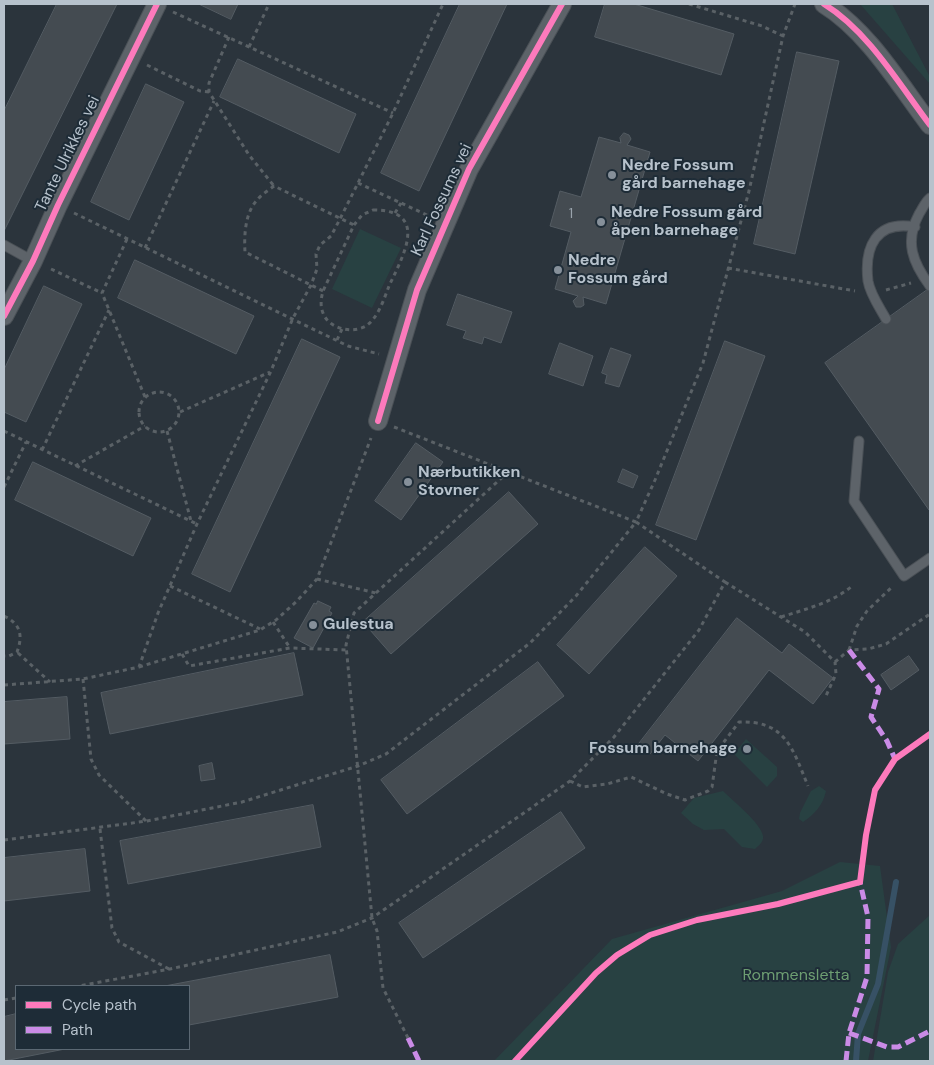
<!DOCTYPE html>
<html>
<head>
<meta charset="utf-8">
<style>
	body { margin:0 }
	#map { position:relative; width:934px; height:1065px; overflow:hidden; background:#2b343c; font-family:"DM Sans",sans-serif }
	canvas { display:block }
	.frame { position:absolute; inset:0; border:5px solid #b7c2cc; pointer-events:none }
	.legend { position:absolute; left:15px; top:985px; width:175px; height:65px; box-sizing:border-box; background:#1e2c37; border:1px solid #5b6873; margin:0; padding:6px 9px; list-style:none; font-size:15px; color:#b7c2cc }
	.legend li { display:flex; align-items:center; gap:10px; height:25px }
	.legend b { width:25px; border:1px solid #5b6873 }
</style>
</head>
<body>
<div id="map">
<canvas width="934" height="1065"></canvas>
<div class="frame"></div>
<ul class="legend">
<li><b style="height:6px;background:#fd7abc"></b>Cycle path</li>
<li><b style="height:6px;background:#ca8be6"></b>Path</li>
</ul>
</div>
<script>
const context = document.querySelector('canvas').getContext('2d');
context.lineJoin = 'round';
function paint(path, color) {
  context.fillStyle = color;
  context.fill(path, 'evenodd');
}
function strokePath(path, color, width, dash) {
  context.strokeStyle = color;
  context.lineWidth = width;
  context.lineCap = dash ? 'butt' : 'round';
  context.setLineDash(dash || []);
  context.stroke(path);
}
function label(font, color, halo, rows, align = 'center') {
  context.font = font + ' "DM Sans",sans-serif';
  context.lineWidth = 4;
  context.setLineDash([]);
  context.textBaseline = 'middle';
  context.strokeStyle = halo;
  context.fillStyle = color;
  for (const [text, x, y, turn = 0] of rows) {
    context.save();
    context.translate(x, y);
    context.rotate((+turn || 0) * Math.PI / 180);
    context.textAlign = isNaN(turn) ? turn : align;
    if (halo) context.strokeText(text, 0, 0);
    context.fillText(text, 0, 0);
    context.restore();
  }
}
const green = new Path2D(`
	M860,4h32l38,73v7z
	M360,229l41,19 -29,60 -40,-19z
	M746,739l31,28v9l-10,11 -33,-33z
	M819,786l7,5c-3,14 -11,23 -23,31l-4,-3 1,-6 11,-22z
	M723,791c10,10 38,32 40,45 1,6 -5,10 -8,13l-13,-2 -18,-18 -20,1 -11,-6 -12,-11 13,-15z
	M840,862l40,4 11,81 -23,114h-374l118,-122 170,-48z
	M930,915v146h-57l15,-89 10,-28z`);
const stream = new Path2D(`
	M856,1061l2,-27 20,-50 18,-102`);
const building = new Path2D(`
	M57,4h60l-113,227v-120z
	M199,4h39l-7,15z
	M460,4h47l-88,187 -38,-18z
	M605,4h29l100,30 -13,41 -126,-38z
	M797,52l42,9 -44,193 -41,-10z
	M238,59l118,55 -17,39 -119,-56z
	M146,84l38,18 -55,118 -38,-18z
	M624,133l5,2 2,4 -4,6 23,7 -44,152 -23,-7 1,8 -3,2h-5l-3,-6 5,-5 -23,-7 16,-57 -21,-6 10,-35 21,6 18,-60 22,6 -1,-5z
	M135,260l119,56 -18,38 -118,-56z
	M44,286l38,18 -56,118 -22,-10v-42z
	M930,288v220l-1,2 -104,-147z
	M458,294l54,18 -11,31 -17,-6 -2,7 -19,-6 3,-7 -19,-6z
	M302,339l38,18 -110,235 -38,-18z
	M725,341l40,15 -69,184 -40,-15z
	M560,343l33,13 -10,30 -34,-12z
	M611,348l20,7 -12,32 -14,-4 2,-8 -5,-2z
	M416,443l27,19 -42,58 -26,-19z
	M33,462l118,56 -18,38 -118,-56z
	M623,469l15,7 -5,12 -15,-6z
	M509,492l29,32 -147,130 -28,-32z
	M645,547l32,29 -88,98 -32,-29z
	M318,601l13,6 -2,4 3,2 -19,35 -19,-10 20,-35 2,1z
	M737,618l45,35 7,-9 44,34 -20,26 -44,-34 -71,91 -33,-26 -15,19 -12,-9z
	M294,653l9,42 -193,39 -9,-41z
	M909,656l10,14 -28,20 -10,-15z
	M538,662l26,34 -157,118 -26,-34z
	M67,697l3,42 -66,5v-42z
	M212,763l3,16 -14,2 -2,-15z
	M313,805l8,42 -193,37 -8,-43z
	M561,812l24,36 -162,110 -24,-35z
	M85,849l5,42 -86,10v-43z
	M330,955l8,42 -149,28v-39h-24z
	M16,1014v35h49l-61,12v-44z`);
const path = new Path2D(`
	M689,4l73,22 21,10
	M173,12l220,101
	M229,37l-20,46v9l40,63 25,31
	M249,47l20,-43
	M147,65l53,26 9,1
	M358,183l71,33
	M373,210c57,0 30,46 16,76 -5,13 -11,32 -23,40 -14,8 -37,3 -43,-13 -3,-7 -2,-15 0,-22l31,-66 8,-10z
	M74,213l274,133 31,8
	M395,213l6,-10
	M127,239l-25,54 43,104
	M145,248l69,-147
	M728,268l127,23
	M51,269l51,24
	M886,290l25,-7
	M323,291l-78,-39c-1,-17 0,-40 13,-53 4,-5 11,-9 16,-13l80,39
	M337,340l5,-11
	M139 412a20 20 0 1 1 40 0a20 20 0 1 1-40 0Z
	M180,412l90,-40
	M394,427l242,95 19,-42 48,-117 46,-172 34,-155 12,-32
	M4,431l193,93
	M167,431l24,90
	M42,450l67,-140
	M75,466l70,-40
	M4,487l22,-45
	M317,579l59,14
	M725,582l80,50 30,30 1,12 -11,24
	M170,586l90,43
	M4,616c17,8 19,20 13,36l-8,4h-5
	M781,617c25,-8 50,-14 70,-30
	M273,622l17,26
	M849,650l8,-24 10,-15 26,-25
	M18,653l32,29
	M182,654l7,12 101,-18 57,2
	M835,662l14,-12 19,-1 18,-5 44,-30
	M139,667l121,-37 16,-10 20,-18 21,-23 54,-141
	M83,679l8,80 8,16 47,46
	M4,685l79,-6 56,-12 19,-54 39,-89 74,-153 22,-53 18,-33 6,-16 -1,-15 4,-9 11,-9 9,-17 53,-106 50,-109
	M570,781l13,6 24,-3 24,-7 36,17 18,6 23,-9 4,-4 5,-36 22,-29c47,-2 54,28 69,64
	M100,829l12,99 7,14 50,27
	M4,840l143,-19 95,-19 116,-36 28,-12 144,-111 46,-47 60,-74 89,60 -26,48 -85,107 -44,44 -198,137 -35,14 -167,37 -91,17
	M4,1000l12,-2
	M408,1038l-25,-50 -6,-57 -5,-13 -26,-273 8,-32 154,-141`);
const lane = new Path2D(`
	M930,198c-5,4 -7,10 -11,16 -15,28 -6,49 11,72
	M4,245l29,16
	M886,319c-6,-11 -16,-25 -18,-38 -4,-34 8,-61 47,-54
	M859,441l-5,60 50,75 26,-18`);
const street = new Path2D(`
	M824,4c44,27 75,80 106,121
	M4,316l29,-55 25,-56 99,-201
	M378,421l39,-131 52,-121 93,-165`);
const quiet = new Path2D(`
	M849,650l30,39 -8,28 16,24 8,18
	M849,1033l38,14h11l32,-16
	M408,1038l11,23
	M846,1061l3,-28 18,-56 1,-60 -8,-35`);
const cycleway = new Path2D(`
	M824,4c44,27 75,80 106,121
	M4,316l29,-55 25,-56 99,-201
	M378,421l39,-131 52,-121 93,-165
	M515,1061l81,-88 21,-18 33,-20 47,-15 81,-16 82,-22 6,-47 9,-45 20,-31 35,-25`);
const markers = [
	[612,175,5,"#86909a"],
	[601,222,5,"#86909a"],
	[558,270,5,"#86909a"],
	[408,482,5,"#86909a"],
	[313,625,5,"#86909a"],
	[747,749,5,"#86909a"]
];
const numberNames = [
	["1",571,214]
];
const streetNames = [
	["Tante Ulrikkes vei",68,154,-64],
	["Karl Fossums vei",442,200,-65]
];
const poiNames = [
	["Nedre Fossum",622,166],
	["gård barnehage",622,184],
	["Nedre Fossum gård",611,213],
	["åpen barnehage",611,231],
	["Nedre",568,261],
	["Fossum gård",568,279],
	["Nærbutikken",418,473],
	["Stovner",418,491],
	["Gulestua",323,625],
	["Fossum barnehage",737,749,"right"]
];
const parkNames = [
	["Rommensletta",796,976]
];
paint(green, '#284142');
strokePath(stream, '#375165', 6);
paint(building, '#444b51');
strokePath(building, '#545c63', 1);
strokePath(lane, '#4a5056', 11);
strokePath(street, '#4a5056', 20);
strokePath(path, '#5a6166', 3, [4, 4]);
strokePath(lane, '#5d6369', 9);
strokePath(street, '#5d6369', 18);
strokePath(quiet, '#ca8be6', 5, [10, 5]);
strokePath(cycleway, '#fd7abc', 6);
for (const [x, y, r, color] of markers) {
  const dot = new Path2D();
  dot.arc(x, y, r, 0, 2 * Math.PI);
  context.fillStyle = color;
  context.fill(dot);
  strokePath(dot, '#1e2c37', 2);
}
label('14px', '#9aa4ad', null, numberNames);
label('16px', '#b7c2cc', '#1e2c37', streetNames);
label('bold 16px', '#b7c2cc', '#1e2c37', poiNames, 'left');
label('16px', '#6d9d72', '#1e2c37', parkNames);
</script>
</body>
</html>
